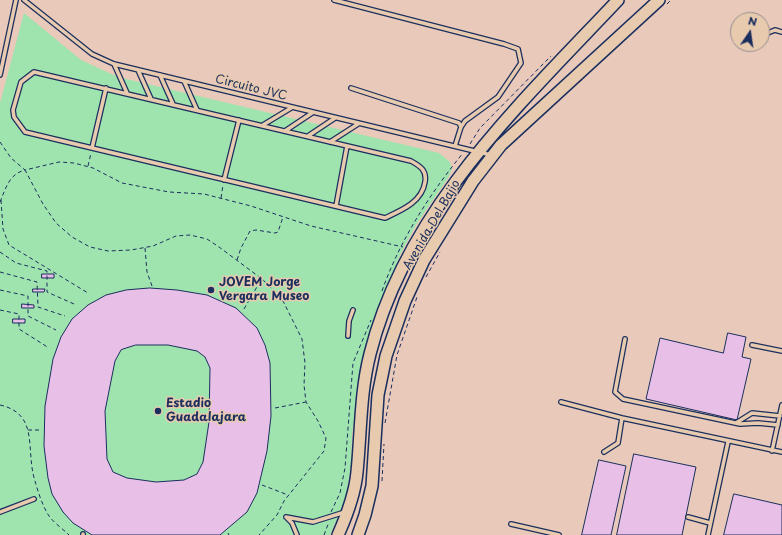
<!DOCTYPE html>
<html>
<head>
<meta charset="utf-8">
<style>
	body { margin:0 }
	#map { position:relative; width:782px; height:535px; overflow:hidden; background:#e8c9ba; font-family:"Playpen Sans",sans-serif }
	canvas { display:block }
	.north { position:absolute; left:730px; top:12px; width:40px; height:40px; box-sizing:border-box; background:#e8cbaf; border:1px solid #968d8f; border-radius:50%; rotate:13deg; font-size:11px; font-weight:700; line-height:16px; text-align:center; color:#1b2f5e }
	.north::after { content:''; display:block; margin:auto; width:14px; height:18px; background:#1b2f5e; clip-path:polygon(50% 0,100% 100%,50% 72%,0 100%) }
</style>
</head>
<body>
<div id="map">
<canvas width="782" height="535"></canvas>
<div class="north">N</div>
</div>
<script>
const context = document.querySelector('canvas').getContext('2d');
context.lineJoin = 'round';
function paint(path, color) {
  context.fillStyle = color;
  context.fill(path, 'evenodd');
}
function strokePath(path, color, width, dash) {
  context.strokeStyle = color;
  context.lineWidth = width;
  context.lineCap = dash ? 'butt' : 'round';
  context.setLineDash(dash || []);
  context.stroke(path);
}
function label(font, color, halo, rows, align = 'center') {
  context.font = font + ' "Playpen Sans",sans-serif';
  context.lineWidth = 3;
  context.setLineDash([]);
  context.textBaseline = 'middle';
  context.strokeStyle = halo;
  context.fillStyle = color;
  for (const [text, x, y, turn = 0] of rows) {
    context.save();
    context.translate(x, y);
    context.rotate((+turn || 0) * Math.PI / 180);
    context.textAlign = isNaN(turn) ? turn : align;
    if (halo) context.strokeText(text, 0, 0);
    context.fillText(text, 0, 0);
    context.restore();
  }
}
const green = new Path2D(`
	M24,13l57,47 37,17 321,76 11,9 2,7 -4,9 -32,47 -16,30 -35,91 -7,42 -6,47 -1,30 -5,32 -16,38h-330v-432z`);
const building = new Path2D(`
	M42,274h12v4h-12z
	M150,288l27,2 30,5 29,13 21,20 8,17 5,18 1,53 -4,35 -10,42 -10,19 -27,23h-128l-19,-12 -10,-11 -11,-18 -4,-16 -4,-32 1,-40 8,-47 8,-22 11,-18 16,-14 18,-10 20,-5zM136,345h32l29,6 8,6 5,11 -1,54 -6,40 -6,12 -13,6 -28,2 -29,-4 -14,-6 -6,-13 -2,-48 10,-50 6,-11z
	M33,289h12l-1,3h-11z
	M22,304l12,1v3h-12z
	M13,319h12v4h-12z
	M728,333l18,4 -4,20 9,2 -14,61 -91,-21 14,-61 63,15z
	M634,454l62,13 -14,68h-65z
	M599,460l27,6 -15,69h-29z
	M734,494l48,11v30h-58z`);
const path = new Path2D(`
	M667,4l4,-4
	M0,142l11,16 14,12 34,-8 15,1 19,5 29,15 47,9 35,2 47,12 60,20 92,21
	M470,144l10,-16 71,-72
	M88,166l3,-13
	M221,198l2,-13
	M1,200l2,29 6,16 79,48
	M0,202c6,-14 9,-28 25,-32l18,34 13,19 16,14 18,10 18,4 23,-1 22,-4 23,-10 14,-1 17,4 12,8 43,32 19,18 21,42 3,24 -1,22 2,17 12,19 8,17 -2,13 -40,50 -7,14 -18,20
	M145,248l2,24 5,14
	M0,252l16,11 31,8v21l27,12
	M237,260l4,-12 9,-17 6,-1 19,3 3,-1 5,-15
	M0,272l37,10 1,25 27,9
	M426,277l14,-25
	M0,290l28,6v20l28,14
	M382,291c18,-51 47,-96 81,-138
	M244,309l17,-29
	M0,310l19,4v15l30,19
	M0,405c40,9 25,45 35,76 3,11 8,26 14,35 5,7 14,13 20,19
	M275,408l31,-6
	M385,423l12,-68 20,-58
	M28,430h14
	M382,481l2,-37
	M262,485l26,10
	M331,512l9,-19 5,-25 8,-105 18,-43
	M228,533l1,2
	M324,535l5,-13`);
const lane = new Path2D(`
	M24,0l68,54 22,10 377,91
	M334,0l170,44 14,5 3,14 -23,34 -33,24 -4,6
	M763,35l12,-5 7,2
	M114,64l13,29
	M138,70l13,29
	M34,72l377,89c9,5 16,9 14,21 -3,20 -23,28 -40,36l-360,-86 -11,-15 -1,-7 8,-28z
	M0,75l16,-75
	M160,75l13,29
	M184,81l13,29
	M351,88l108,35 2,4 -6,19
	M263,125l28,-17
	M285,131l27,-18
	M308,136l27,-18
	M330,142l28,-18
	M92,148l14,-60
	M224,180l15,-60
	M336,206l11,-60
	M348,336l1,-15 4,-11
	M625,339l-10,53 8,7 117,25 18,-1 20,2
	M752,345l30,6
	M561,402l61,16 160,34
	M736,423l16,-10 28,3
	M772,451l10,-46
	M604,452l14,-9 4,-25
	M0,512l34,-13
	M286,517l27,5 32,-10
	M688,517l22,6
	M287,518l5,5 5,12
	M511,524l48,11
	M83,535v-1
	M708,535l20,-93`);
const primary = new Path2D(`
	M338,535c9,-20 17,-41 19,-63 4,-39 3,-79 13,-118 36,-144 149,-249 248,-354
	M358,535l7,-20 7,-29 6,-91 8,-39 19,-55 19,-41 49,-79 28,-36 158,-145`);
const markers = [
	[211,290,4,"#1b2f5e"],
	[158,411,4,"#1b2f5e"]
];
const streetNames = [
	["Circuito JVC",251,88,14],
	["Avenida Del Bajio",432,225,-60]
];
const poiNames = [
	["JOVEM Jorge",219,283],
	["Vergara Museo",219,297],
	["Estadio",166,404],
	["Guadalajara",166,418]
];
paint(green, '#9fe4af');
paint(building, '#e8bfe7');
strokePath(building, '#1b2f5e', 1);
strokePath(lane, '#1b2f5e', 6);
strokePath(primary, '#1b2f5e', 14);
strokePath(path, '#1b2f5e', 1, [4, 3]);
strokePath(lane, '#e8cbaf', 3.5);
strokePath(primary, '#e8cbaf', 11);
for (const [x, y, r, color] of markers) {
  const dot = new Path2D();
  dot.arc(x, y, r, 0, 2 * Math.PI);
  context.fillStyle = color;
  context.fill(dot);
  strokePath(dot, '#e8cbaf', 1.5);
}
label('12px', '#1b2f5e', '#e8cbaf', streetNames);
label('bold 12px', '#1b2f5e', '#e8cbaf', poiNames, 'left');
</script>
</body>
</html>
